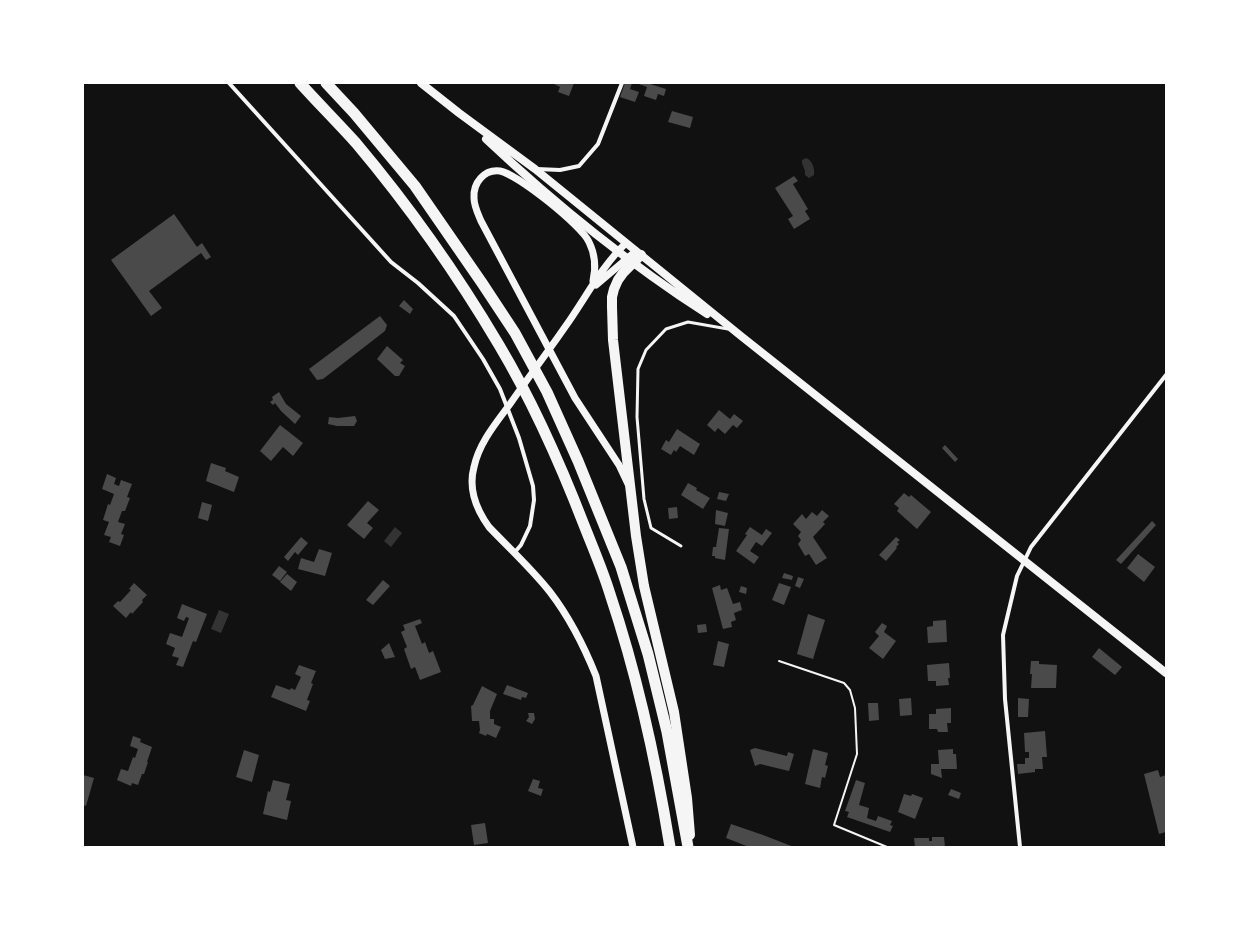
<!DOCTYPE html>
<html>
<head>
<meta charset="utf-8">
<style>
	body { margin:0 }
	#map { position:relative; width:1249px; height:930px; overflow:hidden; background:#111; font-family:"Golos Text",sans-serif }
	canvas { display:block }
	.frame { position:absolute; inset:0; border:84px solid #fff; pointer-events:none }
</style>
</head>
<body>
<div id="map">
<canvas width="1249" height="930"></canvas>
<div class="frame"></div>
</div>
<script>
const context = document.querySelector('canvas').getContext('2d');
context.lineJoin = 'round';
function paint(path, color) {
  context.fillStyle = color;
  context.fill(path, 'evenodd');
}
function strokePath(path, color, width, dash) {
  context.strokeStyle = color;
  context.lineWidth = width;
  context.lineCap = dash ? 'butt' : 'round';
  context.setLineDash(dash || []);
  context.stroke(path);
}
const water = new Path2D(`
	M806,158c6,2 9,10 8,17l-5,3 -4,-3v-4l-3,-8v-3z
	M395,527l7,6 -11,14 -7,-6z
	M219,610l10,4 -8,19 -10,-4z`);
const building = new Path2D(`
	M552,83h22l-5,13 -11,-4 2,-5z
	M625,83h7l-2,6 9,3 -4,10 -15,-5z
	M636,83h11l19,6 -2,7 -6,-2 -2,6 -12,-4 3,-9z
	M672,111l21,6 -3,11 -22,-6z
	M794,176l4,5 -5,3 15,25 -3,2 5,8 -16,10 -6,-10 5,-3 -18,-28z
	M174,214l23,33 5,-4 9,14 -5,3 -5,-7 -52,38 13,17 -11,8 -40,-56z
	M404,300l9,9 -3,5 -11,-8z
	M380,316l7,9 -2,6 -62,48 -6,1 -8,-11z
	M387,346l16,14 -3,3 5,3 -6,10h-4l-18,-17z
	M279,392l7,12 15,12 -6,8 -14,-13 -6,-8 -2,2 -3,-3 3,-2 -1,-3z
	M719,410l11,9 4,-5 9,7 -6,7 -4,-3 -8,9 -7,-6 -3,4 -8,-7z
	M355,416l2,5 -3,5h-17l-9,-2 1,-7 9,1z
	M280,425l23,18 -10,13 -10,-9 -12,14 -11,-10z
	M677,429l23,15 -6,11 -14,-9 -4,6 -2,-2 -3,5 -10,-6 5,-9 3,2z
	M945,445l13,14 -3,3 -13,-14z
	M211,463l15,5 -1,3 14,6 -5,15 -28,-11z
	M107,474l9,4 -2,6 5,2 2,-6 11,4 -5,13 3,1 -5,13h-3l-4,11 7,2 -4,10 3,1 -4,11 -11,-4 2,-5 -7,-2 5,-13 -6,-2 5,-16 2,1 4,-11 -12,-5z
	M688,483l9,5 -1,2 14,8 -7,11 -22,-14z
	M719,492l10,2 -3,7 -9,-2z
	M904,493l5,4 2,-2 20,17 -14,17 -20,-18 2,-3 -5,-4z
	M368,501l11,9 -12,13 6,5 -9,11 -17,-14z
	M202,502l10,3 -4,16 -10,-3z
	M677,507l1,11 -9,1 -1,-11z
	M716,510l12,3 -3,13 -10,-2z
	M822,510l7,6 -6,6 2,2 -12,13 14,21 -11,7 -7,-11 -4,2 -7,-12 3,-4 -3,-4 3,-4 -8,-8 9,-10 4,5 6,-7 5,4z
	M1152,521l4,4 -35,39 -5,-4z
	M750,527l12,8 4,-6 6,4 -10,13 -6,-4 -6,9 9,6 -5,7 -18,-13 11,-16 -2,-1z
	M719,528l10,1 -4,31 -10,-2v-2h-3l1,-9h3z
	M301,537l7,6 -10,12 -3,-3 -7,9 -4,-4z
	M896,537l4,3 -3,2 2,2 -3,3 1,1 -11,13 -7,-6z
	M319,549l13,4 -7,23 -27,-7 3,-11 13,4z
	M1138,554l17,13 -11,15 -17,-14z
	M279,566l8,6 -7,9 -8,-6z
	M784,573l9,3 -1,4 -10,-2z
	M287,574l10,8 -6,9 -11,-9z
	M798,577l6,2 -4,9 -5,-2z
	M383,580l7,6 -17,19 -7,-5z
	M134,583l13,12 -5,5 1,2 -11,12 -1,-2 -5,6 -13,-12 5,-5 2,1 11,-12 -2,-1z
	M779,583l12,4 -7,18 -12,-5z
	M720,585l1,5 6,-2 6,16 7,-2 2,8 -8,3 2,7 -5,2 1,5 -9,2 -11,-41z
	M741,586l6,2 -1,6 -7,-2z
	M182,604l25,10 -11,28 -3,-1 -10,26 -7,-2 3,-7 -7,-2 3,-8 -9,-4 4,-11 12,4 7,-19 -3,-1 -2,4 -7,-3z
	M808,614l17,6 -12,39 -16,-5z
	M420,619l2,4 -7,3 7,18 3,-2 4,11 4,-2 8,21 -21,8 -5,-13 -4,2 -7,-20 3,-2 -6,-15 4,-2 -2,-5z
	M946,620l1,22 -19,1 -1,-16 6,-1v-5z
	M882,623l5,3 -3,6 12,9 -13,18 -14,-11 10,-12 -4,-4z
	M706,624l1,8 -9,1 -1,-8z
	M718,641l11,3 -5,23 -11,-2z
	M389,643l6,14 -10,2 -4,-9z
	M1099,648l23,19 -7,8 -23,-18z
	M1031,661h8v3l18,1 -1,23h-25l1,-14h-2z
	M949,663l1,15h-2l1,7 -13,1v-5h-8l-1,-16z
	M299,665l17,6 -5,12 2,1 -6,16 3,1 -4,10 -35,-14 5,-12 14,5 1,-2 4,2 6,-13 -6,-3z
	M507,685l21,8 -2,5 -4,-1 -1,3 -18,-6z
	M482,686l15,8 -7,17v8h4v5l7,3 -5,11 -9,-4 -1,2 -7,-3 1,-3 -1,-9h-7l-1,-15 2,-1z
	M911,698l1,17 -12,1 -1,-17z
	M1018,698l11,1 -1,18h-10z
	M868,703h10l1,17 -10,1z
	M951,708v15h-4l1,9h-10l-1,-3h-8v-15h7v-5z
	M528,713h6l1,6 -3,5 -6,-3 3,-4z
	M1045,731l2,26h-5l1,12h-8v3l-17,2 -1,-10h8v-6h4v-6h-4l-1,-19z
	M133,736l8,3 -1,3 12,5 -5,15h1l-4,12h-2l-4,11 -6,-2 -1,3 -14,-6 4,-11 7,2 5,-14 2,1 3,-9 -8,-3z
	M755,748l32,8 1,-4 6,2 -5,17 -29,-7 -5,2 -5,-16z
	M813,749l15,4 -3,12 3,1 -3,12 -3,-1 -2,11 -15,-4z
	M953,749v5h3l1,15h-16l1,9 -11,-4v-10h8l-1,-14z
	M244,750l15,5 -7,27 -16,-5z
	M1158,770l2,7 6,-2v57l-7,2 -15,-60z
	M83,775l11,3 -8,28 -3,-1z
	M533,779l7,2 -2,7 5,1 -2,7 -13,-5z
	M273,780l17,4 -4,16 5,1 -4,19 -24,-6 5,-23 2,1z
	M856,780l9,3 -6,22 10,3 -2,10 9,3 2,-5 14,5 -2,4 3,1 -3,6 -43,-15 2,-5 -4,-1z
	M951,789l10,4 -2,6 -11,-4z
	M904,794l7,2 1,-2 11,4 -8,21 -17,-7z
	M485,823l3,20 -14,2 -3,-20z
	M731,824l32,11 31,12h-45l-23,-9z
	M932,837h12l1,10h-30l-1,-9h15v3h3z`);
const path = new Path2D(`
	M779,661l65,22 6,7 5,18 2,46 -23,71 53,22`);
const service = new Path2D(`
	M681,546l-30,-18 -7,-29 -7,-82 1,-48 8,-19 20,-21 22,-7 40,7`);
const minor = new Path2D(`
	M229,83l162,179 27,21 36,33 29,43 17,30 19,49 14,48 1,14 -4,26 -9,19 -7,8
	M537,169l23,1 19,-4 19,-22 24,-61
	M1020,847l-15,-148 -2,-64 14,-59 14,-29 135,-172`);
const tertiary = new Path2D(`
	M626,243c-25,24 -41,56 -61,84 -18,26 -37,51 -55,77 -14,19 -31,39 -36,63 -6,22 2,42 15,60 20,21 43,42 61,65 20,26 34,54 46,84l37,171
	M593,281c3,-13 2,-27 -4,-39 -7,-16 -72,-68 -89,-71 -16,-2 -27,12 -26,27 0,8 4,16 7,23l94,177 44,67 9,19
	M596,285l40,-34`);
const secondary = new Path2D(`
	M421,83l38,30 76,56 206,167 425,337
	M486,139c68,64 142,124 221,175`);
const trunk = new Path2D(`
	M641,255l-18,18 -5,7 -4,9 -2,8v10l1,33 23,196 8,50 30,126 13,86 3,37`);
const motorway = new Path2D(`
	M300,83c18,20 38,40 56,60 53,63 101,131 143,202 34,57 61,118 85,180 9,23 19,46 26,69 28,83 46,167 60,253
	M326,83l28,30 61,73 67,97 33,50 32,59 31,69 43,106 27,87 19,78 21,115`);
paint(water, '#333');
paint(building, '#4a4a4a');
strokePath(path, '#f5f5f5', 2);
strokePath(service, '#f5f5f5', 3);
strokePath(minor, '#f5f5f5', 4);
strokePath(tertiary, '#f5f5f5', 7);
strokePath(secondary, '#f5f5f5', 8);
strokePath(trunk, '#f5f5f5', 10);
strokePath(motorway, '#f5f5f5', 11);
</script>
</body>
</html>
